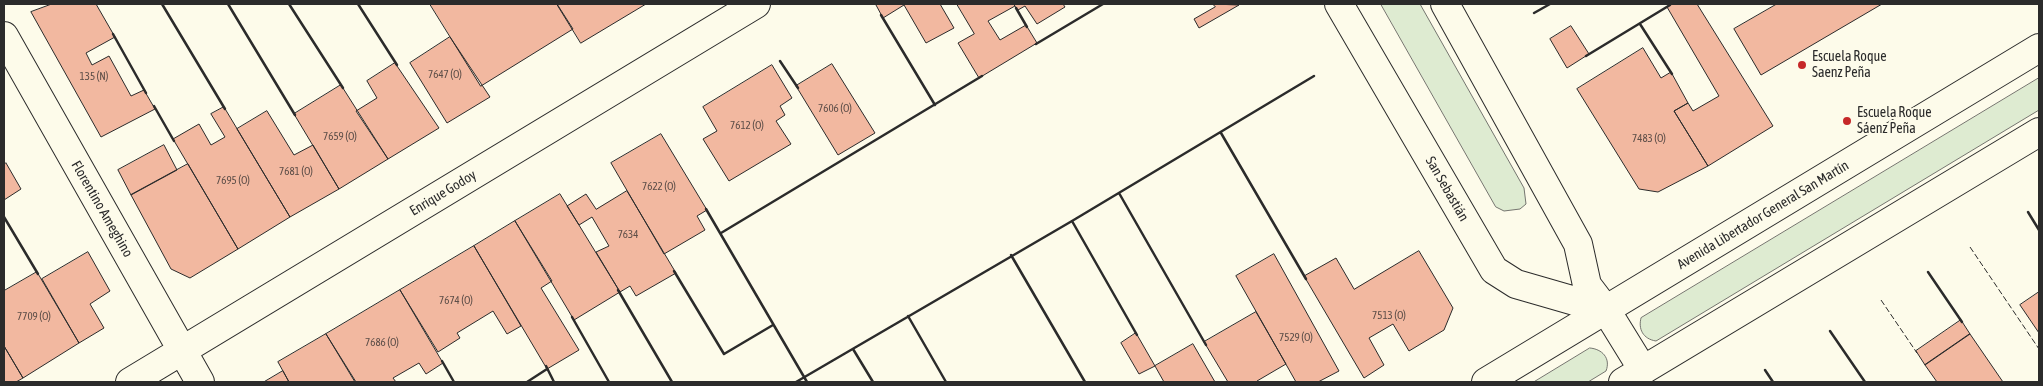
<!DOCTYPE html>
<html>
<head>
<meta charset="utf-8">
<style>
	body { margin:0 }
	#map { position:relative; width:2043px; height:386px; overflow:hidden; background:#fdfbea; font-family:"Asap Condensed",sans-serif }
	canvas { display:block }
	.frame { position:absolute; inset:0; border:5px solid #2b2b2b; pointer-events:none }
</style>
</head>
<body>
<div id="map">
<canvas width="2043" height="386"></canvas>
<div class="frame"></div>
</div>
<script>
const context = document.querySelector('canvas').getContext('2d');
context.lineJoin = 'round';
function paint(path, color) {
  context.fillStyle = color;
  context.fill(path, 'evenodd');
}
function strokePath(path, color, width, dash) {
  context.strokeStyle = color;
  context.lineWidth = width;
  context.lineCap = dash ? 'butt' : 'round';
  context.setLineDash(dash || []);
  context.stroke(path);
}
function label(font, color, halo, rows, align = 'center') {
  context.font = font + ' "Asap Condensed",sans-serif';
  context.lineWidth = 4;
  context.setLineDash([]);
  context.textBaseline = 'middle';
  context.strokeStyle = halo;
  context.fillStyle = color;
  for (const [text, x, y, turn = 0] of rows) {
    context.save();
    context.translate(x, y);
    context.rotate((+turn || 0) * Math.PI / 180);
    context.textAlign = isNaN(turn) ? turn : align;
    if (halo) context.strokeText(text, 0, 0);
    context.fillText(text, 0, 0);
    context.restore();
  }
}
const green = new Path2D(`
	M1381,4h39l104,184 2,16 -6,5 -16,2 -8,-4z
	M2039,78v32l-383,231c-13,-2 -18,-12 -15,-23z
	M1590,348c12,1 21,10 16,23l-18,11h-54z`);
const building = new Path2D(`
	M52,4h44l19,33 -29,16 6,12 17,-9 22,40 13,-6 11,19 -54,28 -70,-125z
	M430,4h127l16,25 -92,57z
	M557,4h89l-65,39z
	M878,4h62l14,24 -28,15 -22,-38 -21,13 -7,-13z
	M957,4h56l2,2 -27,15 12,19 26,-15 11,18 -58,35 -21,-35 16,-9z
	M1014,4h49l2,3 -28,17 -12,-18 -7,4z
	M1213,4l26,1 -40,23 -5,-9 21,-12z
	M1672,4h25l76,122 -65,40 -34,-55 14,-8 5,8 26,-15 -52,-89z
	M1777,4h105l-121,71 -27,-46z
	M1571,26l18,28 -22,14 -17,-29z
	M450,37l40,60 -43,26 -37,-60z
	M1643,48l18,30 10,-6 17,31 -14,8 34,55 -50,26 -19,-3 -62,-100z
	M395,63l44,65 -51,31 -32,-48 21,-13 -10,-17z
	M832,64l43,69 -37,22 -42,-69z
	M772,65l20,33 -12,8 5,9 -9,6 15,23 -62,37 -26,-42 14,-8 -14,-24z
	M341,85l47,74 -49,30 -45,-75z
	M224,107l66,110 -52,32 -65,-110 26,-15 12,21 14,-8 -14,-23z
	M267,111l27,44 19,-10 26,44 -49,28 -53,-88z
	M661,134l46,76 -10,6 8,14 -41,24 -53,-91z
	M164,145l13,25 -46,25 -13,-25z
	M6,163l15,26 -17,11v-35z
	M188,164l50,85 -48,29 -19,-9 -40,-74z
	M627,191l49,82 -40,23 -6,-10 -10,6 -24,-40 13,-6 -17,-29 -13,8 -12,-19 19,-12 10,15z
	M560,194l60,98 -46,28 -59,-99z
	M515,221l37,60 -11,7 38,62 -32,19 -73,-123z
	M474,246l47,80 -14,8 -14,-23 -36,22 3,5 -22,14 -38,-62z
	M1419,251l34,57 -9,22 -35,21 -16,-27 -24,14 15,27 -20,13 -60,-102 32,-18 18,31z
	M88,252l22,39 -20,13 14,24 -25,15 -37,-64z
	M1274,254l65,117 -21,11h-22l-60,-106z
	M37,272l42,71 -56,35 -19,-32v-55z
	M400,290l43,73 -17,11 -7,-11 -26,15 3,4h-40l-30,-48z
	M2039,292v41l-19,-28z
	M1256,312l30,52 -29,17v1h-29l-24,-40z
	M1961,320l9,14 -45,31 -9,-14z
	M1136,333l19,33 -16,8 -18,-31z
	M326,334l29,48h-66l-11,-20z
	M1970,334l33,48h-66l-12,-17z
	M1193,344l22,38h-51l-9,-16z
	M4,346l19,32 -7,4h-12z
	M283,371l6,11h-25z`);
const minor = new Path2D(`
	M1339,4l155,266 22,14 90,26
	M1445,4l133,240 9,41 19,25 37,60
	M4,36l196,346
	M130,382l626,-378`);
const major = new Path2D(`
	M1486,382l553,-334
	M1623,382l416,-250`);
const fence = new Path2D(`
	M1970,247l69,102
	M1881,300l36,53`);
const wall = new Path2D(`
	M162,4l63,105
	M228,4l67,111
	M289,4l54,84
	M358,4l39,61
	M1016,8l11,19
	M1534,13l16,-9
	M881,15l54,90
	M1640,24l32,50
	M113,34l33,59
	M1036,44l67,-40
	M1586,56l84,-51
	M780,61l18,27
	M154,106l20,35
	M1221,133l85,146
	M1119,193l87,152
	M706,209l101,173
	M2028,212l11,18
	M4,217l34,57
	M1072,221l65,114
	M721,233l261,-157
	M1011,255l74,127
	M674,271l50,83 49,-29
	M1928,272l34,50
	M618,290l54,92
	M908,316l38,66
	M572,317l37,65
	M1830,331l35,51
	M853,349l20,33
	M442,361l12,21
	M546,366l8,16
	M1765,370l8,12
	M527,382l20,-13
	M796,382l276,-161 242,-145`);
const markers = [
	[1802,65,5,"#c62828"],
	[1847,121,5,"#c62828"]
];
const numberNames = [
	["7647 (O)",445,75],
	["135 (N)",94,77],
	["7606 (O)",835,109],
	["7612 (O)",747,126],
	["7659 (O)",340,137],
	["7483 (O)",1649,139],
	["7681 (O)",296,172],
	["7695 (O)",233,181],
	["7622 (O)",659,187],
	["7634",628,235],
	["7674 (O)",456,301],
	["7513 (O)",1389,316],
	["7709 (O)",34,317],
	["7529 (O)",1296,338],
	["7686 (O)",382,343]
];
const poiNames = [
	["Escuela Roque",1812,57],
	["Saenz Peña",1812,73],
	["Escuela Roque",1857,113],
	["Sáenz Peña",1857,129]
];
const streetNames = [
	["San Sebastián",1447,189,60],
	["Enrique Godoy",443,193,-31],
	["Florentino Ameghino",102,209,60],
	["Avenida Libertador General San Martín",1763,215,-31]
];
paint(green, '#deebd1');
strokePath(green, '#74746e', 1);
paint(building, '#f2b8a0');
strokePath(building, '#2b2b2b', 1);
strokePath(minor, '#2b2b2b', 30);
strokePath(major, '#2b2b2b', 30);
strokePath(minor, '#fdfbea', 28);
strokePath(major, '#fdfbea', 28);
strokePath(fence, '#2b2b2b', 1, [6, 2.5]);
strokePath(wall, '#2b2b2b', 2.5);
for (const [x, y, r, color] of markers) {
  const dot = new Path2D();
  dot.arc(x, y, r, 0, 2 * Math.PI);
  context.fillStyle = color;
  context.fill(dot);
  strokePath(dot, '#fdfbea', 2);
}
label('11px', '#5d4e48', null, numberNames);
label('14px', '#2b2b2b', '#fdfbea', poiNames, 'left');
label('14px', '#2b2b2b', '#fdfbea', streetNames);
</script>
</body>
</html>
